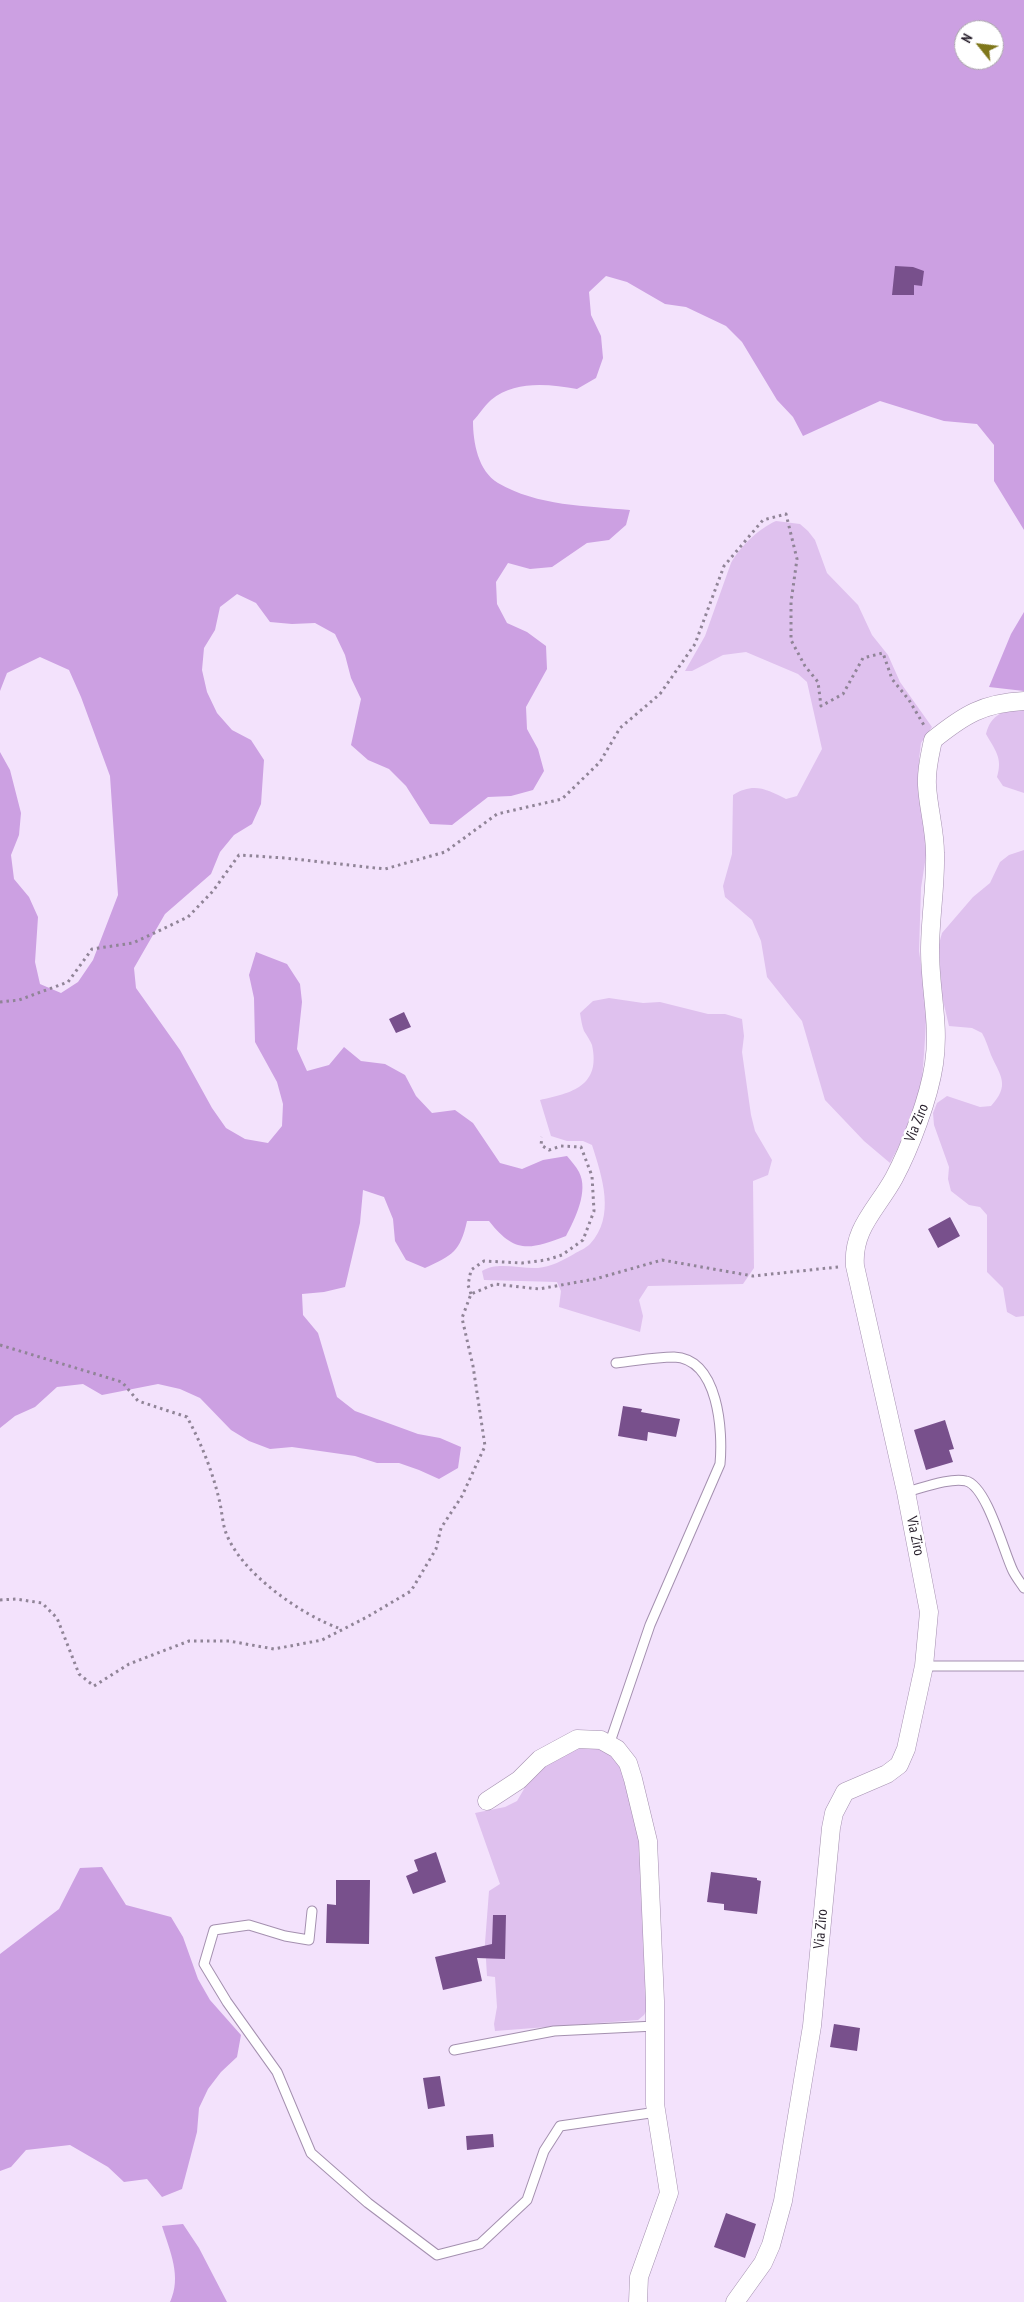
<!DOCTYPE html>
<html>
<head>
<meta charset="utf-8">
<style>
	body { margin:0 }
	#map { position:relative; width:1024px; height:2302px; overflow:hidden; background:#f3e2fc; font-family:"PT Sans Narrow",sans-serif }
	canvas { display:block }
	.north { position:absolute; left:954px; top:20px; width:50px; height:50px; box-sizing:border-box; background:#fff; border:1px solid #a9a5aa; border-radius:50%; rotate:299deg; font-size:14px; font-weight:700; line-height:20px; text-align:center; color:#271f2b }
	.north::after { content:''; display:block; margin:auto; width:18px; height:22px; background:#7f771b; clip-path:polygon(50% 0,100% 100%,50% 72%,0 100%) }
</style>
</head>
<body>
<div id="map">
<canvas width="1024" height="2302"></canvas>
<div class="north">N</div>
</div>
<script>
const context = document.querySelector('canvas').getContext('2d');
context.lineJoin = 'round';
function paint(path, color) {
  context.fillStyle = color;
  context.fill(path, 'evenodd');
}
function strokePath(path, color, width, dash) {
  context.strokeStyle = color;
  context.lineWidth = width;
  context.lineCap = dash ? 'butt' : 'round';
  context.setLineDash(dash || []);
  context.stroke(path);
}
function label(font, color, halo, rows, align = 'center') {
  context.font = font + ' "PT Sans Narrow",sans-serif';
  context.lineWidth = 5;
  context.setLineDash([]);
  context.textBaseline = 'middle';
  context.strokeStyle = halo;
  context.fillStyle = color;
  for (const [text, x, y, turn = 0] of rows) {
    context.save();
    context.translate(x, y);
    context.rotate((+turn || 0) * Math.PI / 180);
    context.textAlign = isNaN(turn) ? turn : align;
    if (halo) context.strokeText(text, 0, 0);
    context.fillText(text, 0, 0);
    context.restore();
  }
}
const green = new Path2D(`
	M776,521l24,3 8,7 7,9 12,33 31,32 14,30 16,20 12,27 32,45 -11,16 -2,16v28l8,62 -6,39 -2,63 8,55 -3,48 -3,38 -16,42 -15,29 -26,-22 -39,-41 -23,-79 -35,-44 -6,-36 -9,-21 -27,-23 -2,-11 9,-32 1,-59c20,-13 34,-6 53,4l11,-3 25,-47 -15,-67 -9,-8 -52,-22 -23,3 -31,16h-7l20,-35 26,-73c9,-16 27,-34 45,-42z
	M1024,708v85l-21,-7 -6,-9c6,-19 -2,-27 -11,-43 5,-20 18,-24 38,-26z
	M1024,850v466l-8,1 -9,-5 -4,-24 -16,-16v-57l-7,-8 -11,-2 -18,-14 -3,-12 1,-12 -15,-42 -1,-12 4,-10 10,-7 33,11 11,-1c19,-21 10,-29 0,-51 -3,-8 -5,-15 -9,-22l-10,-5 -23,-2 -8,-34 -2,-48 3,-11 31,-36 17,-14 10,-21 9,-7z
	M609,998l34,5 17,-1 48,12h17l17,5 2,17 -2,16 9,63 4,16 17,29 -4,15 -15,6 1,87 -11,16 -95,2 -9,14 4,16 -3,16 -81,-25 2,-16 -4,-9 -73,-2 -2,-9c15,-10 38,-2 56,-3 12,-1 26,-8 36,-14 5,-3 12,-6 16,-10 26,-28 12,-67 2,-99l-9,-4h-16l-16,-5 -11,-36c32,-7 61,-14 52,-55 -2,-5 -5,-9 -8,-14 -2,-5 -3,-12 -4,-18l13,-12z
	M592,1745l19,8 12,14 19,72 6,169 -4,7 -6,5 -143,11 -1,-7 3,-17 -2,-30 -8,-1 -2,-33 4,-52 11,-7 -25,-71 30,-6 12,-6 17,-29 42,-26z`);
const forest = new Path2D(`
	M0,0h1024v530l-30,-49v-36l-17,-21 -33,-3 -64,-20 -77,35 -10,-19 -16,-17 -35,-58 -16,-16 -40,-19 -21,-3 -38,-22 -21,-6 -17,16 2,23 10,21 2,22 -7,20 -19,11c-28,-5 -62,-9 -86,11 -7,6 -12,15 -18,21 0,21 5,50 25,62 39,23 89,23 132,27l-4,15 -17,15 -22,3 -35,24 -22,2 -22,-6 -12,19 1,22 10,19 20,9 19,14 1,23 -21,38 1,22 11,20 6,22 -11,19 -22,6 -23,1 -36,28 -22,-1 -24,-38 -17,-17 -21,-9 -17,-15 10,-46 -10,-21 -6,-23 -10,-21 -20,-11 -23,1 -22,-2 -14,-19 -19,-9 -17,13 -5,23 -11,18 -2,22 5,22 10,21 15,17 19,10 13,20 -3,44 -9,20 -18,11 -14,17 -9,22 -46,40 -31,54 2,20 44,62 32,58 14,20 19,11 23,4 14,-17 1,-22 -6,-22 -22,-40 -1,-44 -5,-23 7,-23 31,12 13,20 2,18 -5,47 10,22 22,-6 15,-18 17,14 24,3 20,11 11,21 16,17 23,-3 18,13 27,40 22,6 21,-9 24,-4c4,5 9,10 12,16 10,19 -4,47 -13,64 -37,14 -51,18 -77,-15h-22c-7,31 -14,34 -42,47l-19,-8 -11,-19 -2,-22 -9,-22 -21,-7 -3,33 -15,64 -21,5 -22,2 1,21 15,18 19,64 18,14 63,23 22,4 21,9 -3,21 -19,11 -20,-9 -20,-7h-22l-22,-7 -63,-9 -22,2 -21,-8 -18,-11 -31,-32 -20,-9 -22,-5 -56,11 -19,-11 -26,3 -22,20 -20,9 -15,12v-676l10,18 11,43 -2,22 -8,20 3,24 15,18 9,20 -3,45 5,22 21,9 17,-11 15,-22 25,-65 -8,-119 -29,-79 -12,-27 -29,-13 -33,16 -7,18zM964,30h30v30h-30z
	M1024,612v79l-35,-4 22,-53z
	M102,1867l24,38 45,12 12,20 15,42 12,21 31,35 -4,22 -16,15 -13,17 -9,19 -2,24 -15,57 -20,8 -15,-18 -23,3 -16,-15 -38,-22 -44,5 -15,17 -11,4v-217l59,-45 21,-41z
	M183,2224l16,24 28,54h-57c12,-25 0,-51 -8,-76z`);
const building = new Path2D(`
	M895,266l18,1 11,4 -2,15 -8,-1v10h-22z
	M404,1012l7,15 -15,6 -7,-14z
	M950,1217l10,19 -22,12 -10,-19z
	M623,1406l19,3 -1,3 39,7 -4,18 -28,-5 -1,9 -29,-5z
	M945,1420l9,29 -5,1 4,12 -27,8 -12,-40z
	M436,1852l10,30 -33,12 -7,-18 12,-5 -4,-11z
	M711,1872l46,6v2l4,1 -4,33 -33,-4v-6l-17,-2z
	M336,1880h34l-1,64 -43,-1 1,-39 9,1z
	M493,1915h13l-1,44 -28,-1 5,23 -39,9 -8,-33 57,-13z
	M834,2024l26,4 -3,23 -27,-4z
	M440,2076l5,30 -17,3 -5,-31z
	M493,2134l1,13 -27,3 -1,-14z
	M726,2213l30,11 -11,34 -31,-11z`);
const path = new Path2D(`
	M0,1002l19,-2 49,-18 24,-33 41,-6 55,-26 25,-26 26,-36 46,3 100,11 60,-17 52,-38 65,-15 38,-37 20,-34 40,-34 35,-50 29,-78 39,-46 23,-6 11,45 -6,43v38l14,26 13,16 3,24 22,-12 20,-36 20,-5 9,26 17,21 16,27
	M471,1294l-3,-9 3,-15 13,-9 38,2 24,-3 16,-5 21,-15 11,-29 -2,-35 -11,-29 -20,-1 -12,4 -8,-5 1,-8
	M0,1345l122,37 16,19 49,16c14,26 25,53 32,82 3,11 3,23 7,34 15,40 75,82 115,96
	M0,1600l16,-1 26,4 15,15 22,56 15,12 35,-22 60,-23h40l45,8 48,-9 45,-23 44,-26 25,-42 5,-21 21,-32 23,-50 -12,-80 -11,-48 9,-24 24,-10 44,5 56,-10 67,-19 91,16 85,-9`);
const service = new Path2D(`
	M906,1492c16,-4 45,-15 60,-11 21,5 38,72 47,90 3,6 7,11 11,17
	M924,1666h100
	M609,1745l41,-120 70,-161c3,-32 -1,-105 -46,-107 -19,0 -39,4 -58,6
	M312,1911l-3,29 -24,-4 -36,-11 -35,5 -10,34 23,38 50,70 34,81 57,50 69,52 43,-11 47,-44 17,-49 16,-25 97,-14
	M454,2050l100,-19 101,-5`);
const minor = new Path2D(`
	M487,1801l32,-21 21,-21 37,-20 24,1 16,9 11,14 5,16 15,62 7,160v103l14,89 -30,84 -1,25
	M735,2302l28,-39 8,-18 12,-44 29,-175 19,-198 3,-15 11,-21 42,-18 12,-9 7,-16 18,-83 5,-54 -23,-120 -51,-226c-3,-37 22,-57 39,-88 16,-30 35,-80 40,-114 6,-39 -4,-74 -4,-113 0,-33 6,-66 5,-98 0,-23 -7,-46 -8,-68 -1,-16 3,-30 6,-45 31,-25 50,-37 91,-39`);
const streetNames = [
	["Via Ziro",917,1123,-68],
	["Via Ziro",915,1536,78],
	["Via Ziro",821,1929,-85]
];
paint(green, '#dfc1ee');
paint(forest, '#cca0e2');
paint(building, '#78508c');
strokePath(service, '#a490af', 11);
strokePath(minor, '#a490af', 19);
strokePath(path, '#908497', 3, [2.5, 4]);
strokePath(service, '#fff', 9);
strokePath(minor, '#fff', 18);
label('15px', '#271f2b', '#fff', streetNames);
</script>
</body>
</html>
